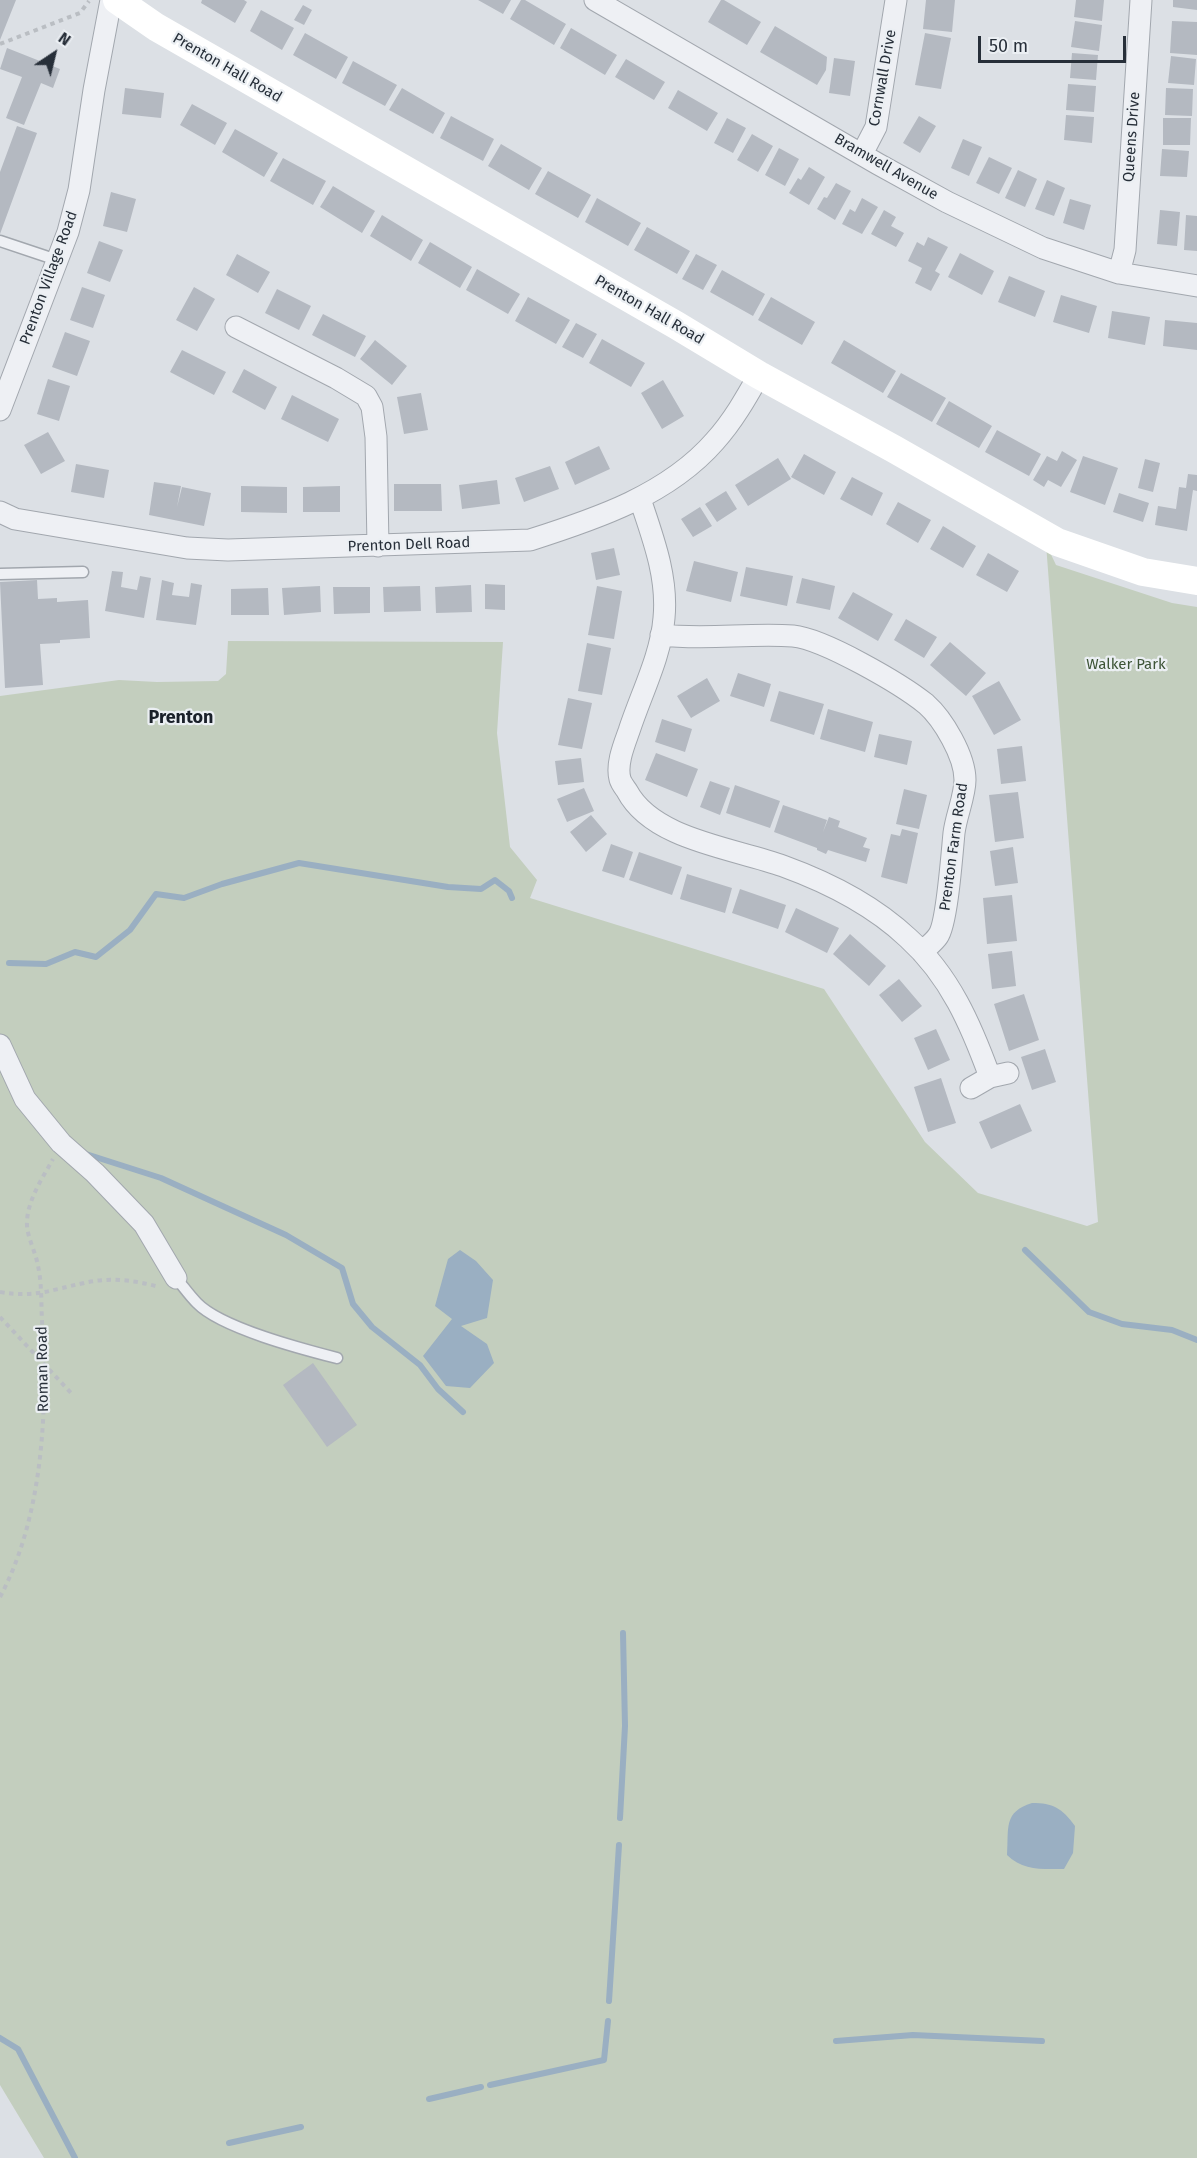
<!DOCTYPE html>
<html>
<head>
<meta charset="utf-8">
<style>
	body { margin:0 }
	#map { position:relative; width:1197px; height:2158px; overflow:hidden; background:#dce0e5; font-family:"Fira Sans",sans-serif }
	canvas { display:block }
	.north { position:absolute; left:24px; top:24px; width:60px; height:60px; -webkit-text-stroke:4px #ebeff3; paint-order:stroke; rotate:35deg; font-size:16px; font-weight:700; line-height:24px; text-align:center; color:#272f39 }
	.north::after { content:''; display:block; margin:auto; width:21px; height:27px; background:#272f39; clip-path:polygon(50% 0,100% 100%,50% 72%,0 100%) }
	.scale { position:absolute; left:978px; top:36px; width:148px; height:27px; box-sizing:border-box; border:3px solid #272f39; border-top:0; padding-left:8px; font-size:18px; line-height:21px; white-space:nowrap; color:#272f39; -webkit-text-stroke:4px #ebeff3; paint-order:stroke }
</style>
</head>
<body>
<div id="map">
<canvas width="1197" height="2158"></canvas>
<div class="north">N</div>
<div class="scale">50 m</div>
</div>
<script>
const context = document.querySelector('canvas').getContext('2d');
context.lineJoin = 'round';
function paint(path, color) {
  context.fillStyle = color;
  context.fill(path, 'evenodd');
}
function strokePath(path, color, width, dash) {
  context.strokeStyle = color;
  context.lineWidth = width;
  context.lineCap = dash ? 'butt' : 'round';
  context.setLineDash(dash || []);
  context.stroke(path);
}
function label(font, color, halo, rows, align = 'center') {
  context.font = font + ' "Fira Sans",sans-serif';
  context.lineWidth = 4.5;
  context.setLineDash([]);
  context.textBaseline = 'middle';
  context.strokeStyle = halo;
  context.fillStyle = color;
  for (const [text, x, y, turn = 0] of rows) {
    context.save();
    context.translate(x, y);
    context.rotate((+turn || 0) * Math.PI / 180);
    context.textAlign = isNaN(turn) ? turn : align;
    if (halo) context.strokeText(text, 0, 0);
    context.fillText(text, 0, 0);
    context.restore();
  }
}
const green = new Path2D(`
	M1046,544l10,21 116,38 25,4v1551h-1153l-44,-73v-1389l119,-16 38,2 61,-1 8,-7 2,-33 275,1 -6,91 13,114 27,33 -7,18 294,91 101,153 53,51 109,33 11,-4z`);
const water = new Path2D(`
	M460,1250l16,11 17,19 -6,38 -26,8 26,18 7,19 -24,25 -24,-2 -23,-30 29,-37 -17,-13 13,-47z
	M1032,1803c21,0 30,5 43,23l-2,27 -9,16c-22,0 -41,2 -57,-14 2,-27 -4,-43 25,-52z`);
const stream = new Path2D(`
	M9,963l37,1 29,-12 21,5 34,-27 26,-36 28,4 38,-14 77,-21 149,24 33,2 14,-9 14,11 3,7
	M86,1154l75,24 125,57 56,33 11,36 19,23 48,38 18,24 25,23
	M1025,1250l64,62 33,12 50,6 25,10
	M620,1818l5,-92 -2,-93
	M609,2001l10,-156
	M0,2038l18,11 57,109
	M836,2041l77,-6 129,6
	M490,2085l114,-25 4,-39
	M429,2099l52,-12
	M229,2143l72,-16`);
const building = new Path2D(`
	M0,0h16l-16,40z
	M202,0h42l3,2 -12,21 -34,-20z
	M478,0h33l-8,14z
	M521,0h4l41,24 -12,21 -44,-26z
	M721,0h3l37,22 -14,23 -39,-23z
	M926,0h29l-3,32 -29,-3z
	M1076,0h28l-2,21 -28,-4z
	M1173,0h24v10l-24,-3z
	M303,5l9,5 -8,15 -10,-5z
	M261,10l33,18 -12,22 -32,-19z
	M1075,21l27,4 -3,26 -28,-4z
	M1172,21l25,1v33l-27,-2z
	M775,26l52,31 -1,13 -9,15 -57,-33z
	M571,28l46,27 -12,20 -45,-27z
	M305,33l43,24 -12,22 -43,-24z
	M925,33l26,5 -10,51 -26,-4z
	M7,48l53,21 -7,19 -12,-5 -17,42 -18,-7 16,-41 -22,-8z
	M1072,53l26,2 -2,25 -26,-2z
	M1171,56l25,3 -2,26 -26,-2z
	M834,58l21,3 -5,35 -21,-3z
	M626,59l39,23 -11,18 -39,-23z
	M353,61l44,24 -12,21 -43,-23z
	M1068,84l28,2 -2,26 -28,-2z
	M125,88l39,5 -3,25 -39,-4z
	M402,88l43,25 -12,21 -44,-24z
	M1166,88l27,1 -1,27 -27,-1z
	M678,90l40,23 -11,18 -39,-23z
	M192,104l35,19 -12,22 -35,-20z
	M1066,115l28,2 -2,26 -28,-3z
	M451,116l43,23 -11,22 -43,-23z
	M919,116l17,10 -16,27 -17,-10z
	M727,118l19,10 -13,25 -19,-10z
	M1163,118h28l-1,27h-27z
	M17,126l20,7 -37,101v-62z
	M235,129l43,24 -14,24 -42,-25z
	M752,134l21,12 -15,26 -21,-12z
	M963,139l19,8 -13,29 -18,-8z
	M501,144l41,24 -13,22 -41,-24z
	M779,148l20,11 -14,27 -20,-11z
	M1162,149l27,2 -2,26 -27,-1z
	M989,157l23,11 -13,26 -23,-11z
	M283,158l43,23 -13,24 -43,-24z
	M809,167l16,10 -16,28 -20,-12 9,-15 3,2z
	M1018,170l19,9 -12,28 -20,-9z
	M548,171l43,24 -13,23 -43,-24z
	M1047,180l18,8 -11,28 -19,-7z
	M836,183l15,8 -16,29 -18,-11 7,-12 3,1z
	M333,186l42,25 -13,22 -42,-26z
	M111,192l25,7 -9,33 -24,-6z
	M597,198l44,25 -13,23 -43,-24z
	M862,198l16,9 -16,27 -20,-10 8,-15 5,3z
	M1070,199l21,6 -7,25 -21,-7z
	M884,210l12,7 -5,9 13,7 -8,14 -25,-13z
	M1160,210l20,2 -3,34 -20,-2z
	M382,215l41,25 -12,21 -41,-25z
	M1186,215l11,1v35l-13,-1z
	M647,227l43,24 -13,23 -43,-24z
	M928,237l20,10 -13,24 5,3 -9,17 -16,-8 7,-15 -14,-7 9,-19 7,4z
	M99,241l24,9 -13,32 -23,-9z
	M430,242l42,25 -12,21 -42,-25z
	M960,253l34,18 -12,24 -34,-18z
	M237,254l33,18 -12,21 -32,-18z
	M696,254l21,11 -14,25 -21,-11z
	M477,269l43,25 -12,20 -42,-24z
	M722,270l43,24 -12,22 -43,-24z
	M1009,276l36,15 -10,26 -37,-15z
	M82,287l23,8 -12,33 -23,-8z
	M194,287l21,12 -18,32 -21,-11z
	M277,289l34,17 -12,24 -34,-17z
	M1061,295l36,11 -8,27 -36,-11z
	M528,297l42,23 -14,24 -41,-23z
	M771,297l44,25 -13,23 -44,-25z
	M1112,311l38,6 -5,28 -37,-7z
	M323,314l43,22 -11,21 -43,-22z
	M1165,320l32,3v27l-34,-4z
	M576,323l21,11 -14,24 -21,-11z
	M65,332l25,9 -13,35 -25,-9z
	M602,339l43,24 -14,24 -42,-24z
	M375,340l32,26 -15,19 -32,-26z
	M844,340l52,31 -13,22 -52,-30z
	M182,350l44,22 -12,23 -44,-23z
	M244,369l33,18 -12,23 -33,-18z
	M901,373l45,25 -14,24 -45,-25z
	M48,379l22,7 -11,35 -22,-7z
	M663,380l21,36 -22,13 -21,-36z
	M421,393l7,37 -24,4 -7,-37z
	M292,395l47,24 -11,23 -47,-23z
	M949,401l43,25 -13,22 -43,-24z
	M997,430l44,24 -12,22 -44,-24z
	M48,432l17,29 -24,13 -17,-29z
	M599,446l11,23 -35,16 -10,-23z
	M1062,451l15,9 -16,27 -13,-7 -4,7 -11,-7 14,-24 10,5z
	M804,454l32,18 -12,23 -33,-18z
	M1083,456l35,12 -13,37 -35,-13z
	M778,458l13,21 -43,27 -13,-21z
	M1145,459l15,4 -7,29 -15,-4z
	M76,464l33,6 -5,28 -33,-6z
	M550,466l9,23 -35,13 -9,-24z
	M1188,474l9,1v16l-4,-1 -6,41 -32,-6 3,-19 18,3 3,-22 7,1z
	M852,477l31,16 -11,23 -32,-17z
	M497,480l3,24 -38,5 -3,-24z
	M154,482l27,4 -4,21 5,-20 29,6 -7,33 -55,-11z
	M394,484h47l1,27h-48z
	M241,486l46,1v26l-46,-1z
	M340,486v26h-37v-25z
	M726,491l11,18 -20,13 -12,-18z
	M1119,493l30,10 -6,19 -30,-10z
	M898,502l33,18 -13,23 -32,-19z
	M700,507l12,19 -19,11 -12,-18z
	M943,526l33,20 -13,22 -33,-19z
	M614,548l6,27 -24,5 -5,-27z
	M988,553l31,18 -12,21 -31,-17z
	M694,561l44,11 -7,30 -45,-11z
	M746,567l47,9 -6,30 -47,-10z
	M112,571l11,1 -2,15 16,3 3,-14 11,2 -7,40 -39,-7z
	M802,578l33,8 -5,24 -34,-7z
	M37,580l1,19 19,-1v4l31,-2 2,38 -30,2v3l-20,1 3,41 -38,3 -5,-106z
	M162,580l12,3 -2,12 17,2 2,-14 11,2 -6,40 -40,-5z
	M485,584l20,1v25l-20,-1z
	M471,585l1,27 -36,1 -1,-26z
	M320,586l1,26 -37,3 -2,-27z
	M420,586l1,25 -37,1 -1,-25z
	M597,586l25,5 -8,48 -26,-4z
	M333,587h37v26l-36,1z
	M268,588l1,27h-38v-26z
	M853,592l40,22 -15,27 -40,-23z
	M906,619l31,18 -13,21 -30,-18z
	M950,642l36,31 -20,23 -36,-31z
	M587,643l24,5 -9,47 -24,-4z
	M738,673l33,11 -7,23 -34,-11z
	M707,678l13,23 -29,17 -14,-22z
	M999,681l22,39 -27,15 -22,-39z
	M779,691l45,13 -10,31 -44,-14z
	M568,698l24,5 -10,46 -24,-4z
	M828,709l45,13 -8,30 -45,-13z
	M662,719l30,10 -7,23 -30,-10z
	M879,734l33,7 -5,24 -33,-8z
	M1022,746l4,35 -25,3 -4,-35z
	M656,753l42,16 -11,28 -42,-17z
	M581,758l3,24 -26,3 -3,-24z
	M710,781l20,7 -10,27 -20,-8z
	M735,785l45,16 -10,27 -44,-15z
	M584,788l10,23 -27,11 -10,-23z
	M904,789l23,6 -8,34 -23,-5z
	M1018,792l6,46 -29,4 -6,-47z
	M783,805l44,15 -4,12 6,-15 11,4 -2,6 29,11 -4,9 7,2 -4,13 -38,-12 -2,4 -9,-4v-2l-43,-16z
	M591,815l16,19 -21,18 -16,-20z
	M902,829l16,4 -11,51 -26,-7 10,-43 9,2z
	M611,844l22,8 -9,26 -22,-7z
	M1013,847l5,36 -23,3 -5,-35z
	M639,852l43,15 -10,28 -43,-15z
	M687,874l45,14 -7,25 -45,-14z
	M740,889l46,16 -8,24 -46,-16z
	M1012,895l5,46 -30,3 -4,-46z
	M796,908l43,20 -12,25 -42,-21z
	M850,934l36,32 -17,20 -36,-32z
	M1012,951l4,35 -24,3 -4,-35z
	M899,979l23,27 -20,16 -23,-27z
	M1024,994l15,46 -30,11 -15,-47z
	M936,1029l14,31 -22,10 -14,-32z
	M1045,1049l11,33 -24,8 -11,-33z
	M941,1078l15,45 -28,9 -14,-45z
	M1020,1104l12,27 -41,18 -12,-27z
	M313,1363l44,62 -30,22 -44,-62z`);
const path = new Path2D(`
	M0,44l80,-31 9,-12
	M0,1292c35,6 50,-2 84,-9 25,-6 50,-3 75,4
	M0,1317l72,77
	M0,1597c43,-80 48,-187 42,-276 -1,-18 0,-37 -4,-55 -2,-13 -10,-27 -11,-40 -1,-24 15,-47 26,-67`);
const lane = new Path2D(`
	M0,241l57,19
	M0,574l83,-2
	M176,1278c7,8 13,17 21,25 24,25 105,46 140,55`);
const street = new Path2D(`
	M595,0l283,164 69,38 96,46 76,25 78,13
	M862,154l14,-27 20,-127
	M1119,273l6,-23 16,-250
	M236,327l100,51 30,18 6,11 4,30 2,109
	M0,410l68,-178 11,-42 15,-100 17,-90
	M640,499c13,39 28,78 24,119 -3,38 -23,76 -35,113 -5,14 -13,33 -9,48 1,4 5,9 7,12 26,49 107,57 156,75 44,16 90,39 125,72 42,38 63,87 82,139
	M0,512l15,7 172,29 41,2 302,-10c66,-21 138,-45 185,-99 18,-20 31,-43 44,-66
	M661,635c44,5 88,-2 132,1 31,3 108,48 133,68 17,15 39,52 39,76 0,16 -9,36 -11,53 -2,20 -7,91 -16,103 -4,6 -11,11 -16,16
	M0,1045l25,54 36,44 34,30 49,51 32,54
	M971,1088l19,-11 18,-4`);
const secondary = new Path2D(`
	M117,0l39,27 520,298 83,50 135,74 163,93 86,30 54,9`);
const streetNames = [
	["Prenton Hall Road",227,68,30],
	["Cornwall Drive",883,78,-80],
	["Queens Drive",1132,137,-86],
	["Bramwell Avenue",886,167,30],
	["Prenton Village Road",49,278,-70],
	["Prenton Hall Road",649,310,30],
	["Prenton Dell Road",409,545,-2],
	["Prenton Farm Road",954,847,-82],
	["Roman Road",43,1369,-91]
];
const parkNames = [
	["Walker Park",1126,665]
];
const quarterNames = [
	["Prenton",181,718]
];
paint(green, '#c3cebe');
paint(water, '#9aafc2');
strokePath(stream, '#9aafc2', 6);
paint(building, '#b4b9c1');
strokePath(lane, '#a2a7ae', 13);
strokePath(street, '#a2a7ae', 23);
strokePath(path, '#babec3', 4, [4.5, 4.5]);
strokePath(lane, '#eef0f4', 10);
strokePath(street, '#eef0f4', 21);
strokePath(secondary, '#fff', 28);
label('15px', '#272f39', '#ebeff3', streetNames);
label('15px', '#3d5436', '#ebeff3', parkNames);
label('bold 18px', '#1a202a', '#ebeff3', quarterNames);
</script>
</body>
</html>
